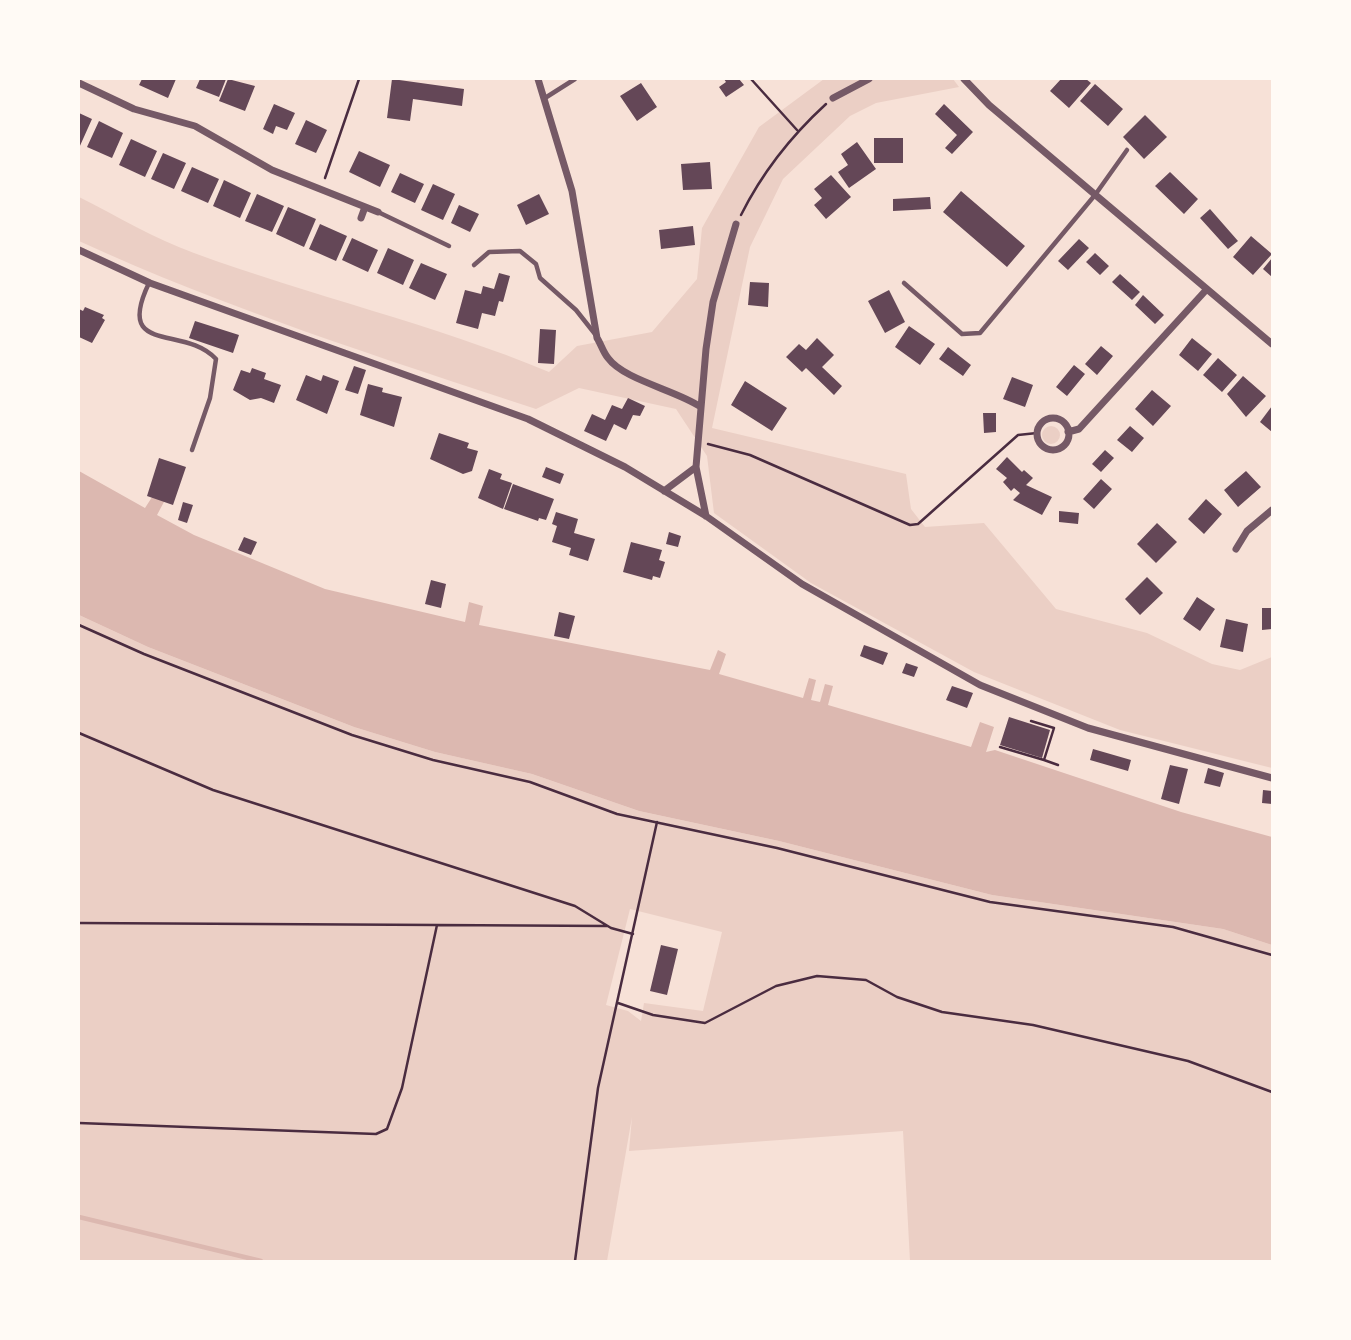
<!DOCTYPE html>
<html>
<head>
<meta charset="utf-8">
<style>
	body { margin:0 }
	#map { position:relative; width:1351px; height:1340px; overflow:hidden; background:#f7e1d7; font-family:"IBM Plex Sans",sans-serif }
	canvas { display:block }
	.frame { position:absolute; inset:0; border:80px solid #fffaf5; pointer-events:none }
</style>
</head>
<body>
<div id="map">
<canvas width="1351" height="1340"></canvas>
<div class="frame"></div>
</div>
<script>
const context = document.querySelector('canvas').getContext('2d');
context.lineJoin = 'round';
function paint(path, color) {
  context.fillStyle = color;
  context.fill(path, 'evenodd');
}
function strokePath(path, color, width, dash) {
  context.strokeStyle = color;
  context.lineWidth = width;
  context.lineCap = dash ? 'butt' : 'round';
  context.setLineDash(dash || []);
  context.stroke(path);
}
const green = new Path2D(`
	M824,79h129l6,8 -83,16 -26,13 -67,63 -33,68 -38,181 194,46 5,35 14,18 59,-4 72,86 91,24 65,31 28,6 32,-13v111l-152,-38 -146,-58 -163,-89 -97,-70 -7,-57 -31,-47 -97,-21 -43,21c-154,-51 -309,-100 -457,-168v-44c38,19 76,42 115,56 117,43 240,71 355,119l28,-26 75,-14 45,-53 5,-51 57,-101z
	M1042 435a9 9 0 1 1 18 0a9 9 0 1 1-18 0Z
	M79,615l69,32 206,80 81,25 97,22 107,37 140,30 213,54 231,34 49,16v316h-362l-7,-130 -274,20 3,-34 -25,144h-528zM630,909l92,23 -19,79 -59,-8 -3,18 -13,-10 -22,-6z`);
const water = new Path2D(`
	M79,471l66,37 9,-14 11,6 -8,15 37,20 131,54 140,33 4,-20 14,4 -4,19 231,45 8,-20 8,4 -7,20 84,24 6,-20 7,2 -5,20 9,2 5,-18 8,2 -5,19 143,42 9,-25 14,5 -8,25 9,-2 186,62 91,25v108l-49,-16 -231,-34 -213,-54 -140,-30 -107,-37 -97,-22 -81,-25 -206,-80 -69,-32z`);
const stream = new Path2D(`
	M79,1217l182,44`);
const building = new Path2D(`
	M142,79h34l-8,19 -29,-13z
	M200,79h26l-7,18 -23,-9z
	M228,79l27,7 -10,25 -26,-10z
	M392,79l72,10 -2,17 -49,-7 -3,22 -23,-3z
	M724,79h15l5,6 -18,12 -7,-10 7,-5z
	M1061,79h25l5,4 -22,25 -19,-17z
	M641,83l16,24 -20,14 -17,-25z
	M1095,84l28,25 -15,17 -28,-25z
	M274,104l21,9 -8,17 -11,-4 -3,8 -10,-5z
	M944,104l29,28 -21,22 -7,-6 12,-13 -22,-21z
	M79,113l13,6 -13,29z
	M1145,115l22,22 -23,22 -21,-22z
	M306,120l21,10 -11,23 -21,-9z
	M99,121l24,12 -11,25 -25,-11z
	M874,138h29v25h-29z
	M131,139l26,12 -12,26 -26,-12z
	M857,142l19,27 -27,19 -11,-16 10,-7 -7,-11z
	M359,151l31,14 -10,22 -31,-15z
	M163,153l23,10 -12,26 -23,-10z
	M710,162l2,27 -29,1 -2,-26z
	M192,167l27,12 -11,24 -27,-12z
	M1170,172l28,27 -14,15 -29,-28z
	M400,173l24,11 -9,19 -24,-11z
	M831,175l20,22 -25,22 -12,-14 8,-7 -8,-9z
	M224,180l27,13 -11,25 -27,-12z
	M433,184l22,10 -12,26 -22,-10z
	M961,191l64,55 -18,21 -64,-55z
	M257,194l27,12 -12,26 -27,-11z
	M539,194l10,20 -23,11 -9,-20z
	M930,197l1,12 -38,2v-12z
	M459,205l20,9 -9,18 -19,-9z
	M288,207l28,12 -12,28 -28,-13z
	M1210,209l28,32 -10,8 -28,-31z
	M320,224l27,12 -11,25 -27,-12z
	M693,226l2,19 -34,4 -2,-19z
	M1251,236l21,18 -19,21 -20,-18z
	M352,238l26,12 -10,22 -26,-12z
	M1079,239l10,9 -21,22 -10,-9z
	M388,248l26,12 -11,25 -26,-12z
	M1095,253l14,13 -9,9 -14,-13z
	M1272,258v19l-9,-8z
	M421,263l26,11 -12,26 -26,-12z
	M499,273l11,3 -7,26 -4,-1 -4,15 -13,-3 -4,16 -22,-6 9,-33 16,4 2,-8 11,3z
	M1120,274l20,18 -8,8 -20,-18z
	M750,282l19,1 -1,24 -20,-2z
	M889,290l16,32 -20,11 -17,-32z
	M1143,295l21,20 -9,9 -20,-19z
	M85,307l19,8 -2,3 3,2 -13,23 -13,-6v-28l4,2z
	M195,321l44,14 -6,18 -44,-15z
	M909,326l26,18 -15,21 -25,-18z
	M540,329l16,1 -2,34 -16,-1z
	M817,338l17,17 -12,12 20,19 -8,9 -28,-27 -4,4 -16,-15 13,-13 7,6z
	M1192,338l20,16 -14,17 -19,-16z
	M1101,346l12,10 -16,19 -12,-11z
	M948,347l23,18 -8,11 -24,-17z
	M1218,358l19,17 -15,17 -19,-17z
	M1074,365l11,9 -18,22 -11,-9z
	M354,366l12,4 -8,24 -13,-4z
	M252,368l14,5 -2,6 17,6 -7,18 -13,-5 -11,2 -17,-10 8,-20 9,3z
	M306,375l15,6 2,-6 16,6 -12,33 -31,-14z
	M1243,376l23,20 -20,21 -19,-23z
	M1012,377l21,8 -8,22 -22,-8z
	M745,381l42,27 -15,23 -41,-26z
	M368,384l15,4 -1,4 20,5 -8,30 -34,-12z
	M1152,390l19,16 -18,20 -18,-17z
	M628,398l17,8 -5,10 -7,-1 -7,15 -12,-6 -8,17 -22,-10 8,-17 13,6 7,-15 10,4z
	M1272,406v26l-12,-10z
	M983,413h13v19l-12,1z
	M1130,426l14,12 -12,14 -15,-12z
	M439,433l30,10 -2,5 11,3 -6,20 -9,3 -33,-15z
	M1105,450l9,8 -13,14 -9,-8z
	M1007,457l15,15 2,-2 9,8 -7,7 26,12 -10,18 -29,-15 7,-7 -6,-5 -3,3 -8,-9 4,-4 -11,-9z
	M159,458l27,9 -13,38 -26,-9z
	M546,467l18,7 -4,10 -18,-7z
	M489,469l13,5 -2,5 12,4 -9,26 -25,-11z
	M1246,471l15,16 -23,20 -14,-17z
	M1101,479l11,10 -18,20 -11,-10z
	M513,484l41,15 -8,21 -7,-2 -1,3 -34,-12z
	M1206,499l16,15 -18,20 -16,-15z
	M183,502l10,3 -6,18 -9,-3z
	M1059,511l20,2 -1,11 -19,-2z
	M556,512l22,7 -4,14 21,6 -7,22 -19,-6 2,-7 -19,-6 5,-16 -5,-2z
	M1157,523l20,19 -21,21 -19,-19z
	M669,532l12,4 -3,11 -12,-3z
	M244,537l13,5 -6,13 -13,-5z
	M631,542l31,8 -3,10 6,2 -5,16 -7,-2 -1,4 -29,-8z
	M1147,577l16,16 -23,22 -15,-16z
	M431,580l15,4 -5,24 -16,-4z
	M1197,597l18,12 -15,22 -17,-12z
	M1262,608h10v21l-10,1z
	M559,612l16,4 -6,23 -15,-3z
	M1226,619l22,5 -5,28 -23,-5z
	M864,645l24,8 -5,12 -23,-9z
	M906,663l12,4 -4,10 -12,-4z
	M952,686l21,7 -6,15 -21,-8z
	M1009,717l41,13 -8,28 -42,-13z
	M1093,749l38,11 -3,11 -38,-11z
	M1170,765l18,4 -9,35 -18,-5z
	M1208,768l16,5 -4,14 -16,-4z
	M1263,790l9,1v13l-10,-1z
	M661,945l17,4 -11,46 -17,-4z`);
const path = new Path2D(`
	M751,79l46,51
	M325,178l34,-99
	M741,215c22,-44 49,-78 85,-111
	M708,444l42,11 160,70 8,-1 100,-89 19,-2
	M79,625l65,29 208,81 81,25 97,22 87,32 160,34 213,54 183,25 99,28
	M79,733l134,57 362,116 36,22 22,6
	M1000,747l44,13 10,-32 -23,-7
	M1044,760l14,5
	M79,923l358,2
	M618,1003l35,12 52,8 71,-37 41,-10 49,4 31,17 45,15 91,13 155,36 84,31
	M79,1123l297,11 11,-5 15,-41 35,-163 170,1
	M575,1261l23,-173 59,-266`);
const service = new Path2D(`
	M545,98l30,-19
	M378,212l71,34
	M474,265l15,-13 31,-1 16,13 4,14 36,32 19,24
	M149,283c-35,73 35,41 67,76l-6,39 -18,52
	M904,283l58,51 18,-1 115,-138 32,-45`);
const minor = new Path2D(`
	M538,79l34,112 25,147c4,6 6,14 11,20 16,22 68,32 93,49
	M964,79l25,26 283,239
	M79,83l55,26 61,17 77,44 106,42
	M833,98l36,-19
	M361,218l4,-11
	M79,250l71,33 378,136 97,48 81,49 96,68 178,101 108,43 184,50
	M1037 434a16 16 0 1 1 32 0a16 16 0 1 1-32 0Z
	M1068,432l11,-3 128,-140
	M664,491l32,-24
	M706,516l-10,-49 10,-118 7,-47 23,-78
	M1236,549l11,-18 25,-21`);
paint(green, '#ebcfc5');
paint(water, '#dcb8b0');
strokePath(stream, '#dcb8b0', 4.5);
paint(building, '#644757');
strokePath(path, '#4a2c40', 2.5);
strokePath(service, '#755966', 4.5);
strokePath(minor, '#755966', 7);
</script>
</body>
</html>
